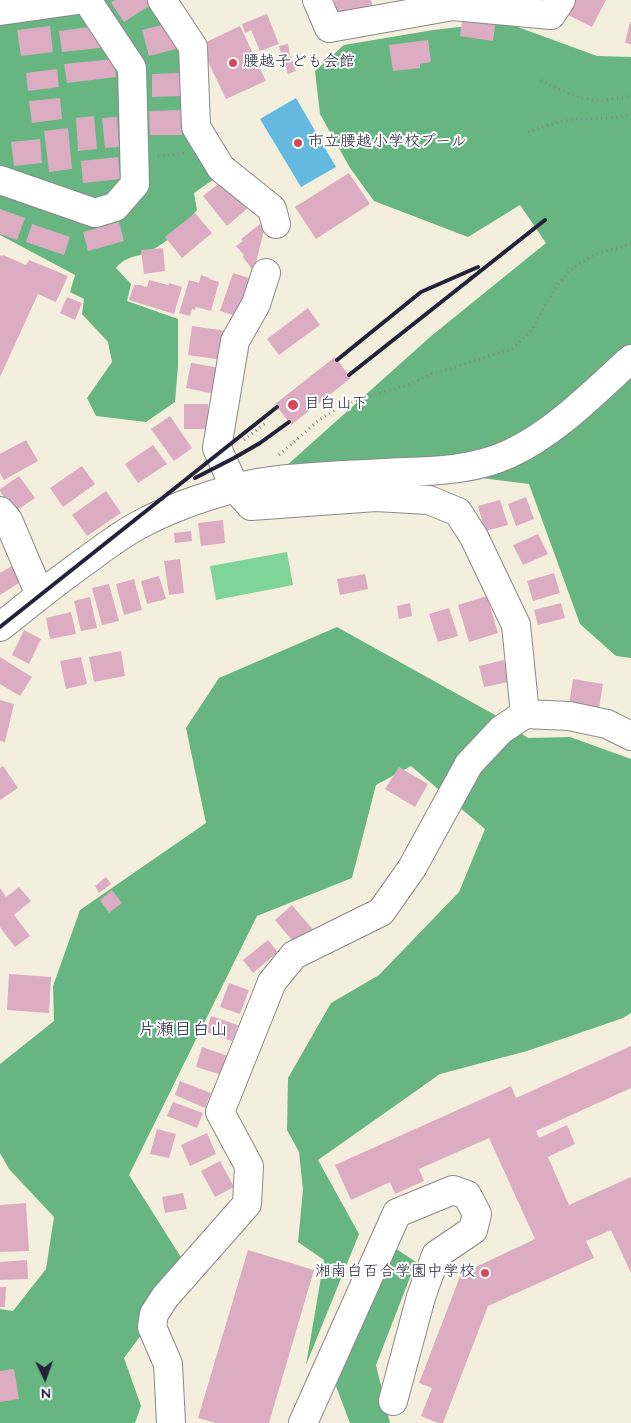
<!DOCTYPE html>
<html>
<head>
<meta charset="utf-8">
<style>
	body { margin:0 }
	#map { position:relative; width:631px; height:1423px; overflow:hidden; background:#f4efdd; font-family:"Architects Daughter",sans-serif }
	canvas { display:block }
	.north { position:absolute; left:20px; top:1353px; width:50px; height:50px; -webkit-text-stroke:4px #fff; paint-order:stroke; rotate:177deg; font-size:14px; font-weight:700; line-height:20px; text-align:center; color:#22223b }
	.north::after { content:''; display:block; margin:auto; width:18px; height:22px; background:#22223b; clip-path:polygon(50% 0,100% 100%,50% 72%,0 100%) }
</style>
</head>
<body>
<div id="map">
<canvas width="631" height="1423"></canvas>
<div class="north">N</div>
</div>
<script>
const context = document.querySelector('canvas').getContext('2d');
context.lineJoin = 'round';
function paint(path, color) {
  context.fillStyle = color;
  context.fill(path, 'evenodd');
}
function strokePath(path, color, width, dash) {
  context.strokeStyle = color;
  context.lineWidth = width;
  context.lineCap = dash ? 'butt' : 'round';
  context.setLineDash(dash || []);
  context.stroke(path);
}
function label(font, color, halo, rows, align = 'center') {
  context.font = font + ' "Architects Daughter","Klee One",sans-serif';
  context.lineWidth = 4;
  context.setLineDash([]);
  context.textBaseline = 'middle';
  context.strokeStyle = halo;
  context.fillStyle = color;
  for (const [text, x, y, turn = 0] of rows) {
    context.save();
    context.translate(x, y);
    context.rotate((+turn || 0) * Math.PI / 180);
    context.textAlign = isNaN(turn) ? turn : align;
    if (halo) context.strokeText(text, 0, 0);
    context.fillText(text, 0, 0);
    context.restore();
  }
}
const green = new Path2D(`
	M287,552l6,33 -77,15 -6,-34z`);
const forest = new Path2D(`
	M0,0h161l15,17 38,162 -20,14 3,17c-14,16 -28,32 -47,41 -14,7 -23,4 -34,17l15,16 -4,17 51,18v47l-3,36 -29,20 -50,-6 -9,-18 25,-36 -4,-20 -26,-28 2,-15 -14,-7 5,-17 -75,-40z
	M504,22l93,34 34,1v601l-15,-2 -36,-32 -51,-140 -144,-18 -100,1 145,-130 116,-94 -26,-38 -52,32 -94,-36 -24,-33 -30,-54 -5,-43 29,-26 89,-15z
	M337,627l158,88 33,23 42,-1 61,22v254l-8,5 -96,33 -87,23 -122,86 41,74 -53,131 18,-105 -26,-18 5,-52 -4,-38 -12,-22 1,-52 43,-75 48,-28 80,-83 26,-63 -74,-63 -35,19 -24,93 -95,38 -128,259 55,87 -43,73 -17,23 17,48 -6,17h-135v-114l13,2 33,-42 8,-52 -45,-48 -9,-16v-89l54,-43 -1,-35 27,-76 126,-87 -20,-95 33,-50z
	M392,1246l24,16 -40,103 14,58h-40l-16,-42z`);
const water = new Path2D(`
	M296,98l40,69 -35,20 -41,-68z`);
const building = new Path2D(`
	M115,0h37l2,3 -30,19 -13,-19z
	M334,0h37l2,8 -36,6z
	M575,0h31l-14,27 -24,-12z
	M463,13l33,5 -3,23 -33,-5z
	M267,14l12,30 -19,7 -9,-21 -6,3 -3,-9z
	M630,22h1v22l-6,-1z
	M170,23l6,26 -27,7 -7,-26z
	M50,26l3,26 -32,4 -4,-26z
	M97,26l3,22 -38,4 -3,-21z
	M240,26l26,55 -40,18 -26,-54z
	M428,40l3,22 -11,2v4l-27,3 -4,-26z
	M288,44l2,11 -8,2 -3,-11z
	M291,56l5,15 -8,3 -5,-16z
	M114,59l2,18 -49,6 -3,-19z
	M57,69l2,18 -31,4 -2,-18z
	M180,73l1,23 -29,1v-23z
	M60,98l2,21 -30,4 -3,-22z
	M181,110l1,25h-32l-1,-24z
	M94,116l3,33 -19,2 -2,-33z
	M117,117l2,30 -14,1 -3,-30z
	M68,128l4,41 -23,3 -5,-41z
	M40,139l2,24 -28,3 -3,-24z
	M118,157l2,22 -37,4 -2,-22z
	M349,173l21,31 -54,35 -21,-32z
	M223,180l24,29 -20,17 -24,-30z
	M0,209l25,9 -8,22 -17,-6z
	M195,213l17,20 -30,25 -17,-21z
	M119,222l5,19 -36,10 -5,-19z
	M32,224l38,13 -6,18 -38,-13z
	M260,224l4,6 -9,37 -3,2 -9,-12 1,-2 -8,-9 7,-5 -2,-2z
	M163,248l2,23 -21,3 -3,-24z
	M0,255l2,1 1,-1 23,10 3,-5 39,16 -12,26 -18,-8 -38,83z
	M233,273l19,6 -13,38 -19,-6z
	M201,275l9,3 -1,1 10,3 -8,29 -15,-4 -1,3 -3,-1 -2,7 -11,-3 10,-33 10,3z
	M149,280l19,5 1,-2 13,4 -8,27 -45,-14 5,-15h6l7,2z
	M67,297l15,6 -7,17 -15,-7z
	M308,308l12,17 -41,30 -12,-16z
	M192,326l34,5 -3,29 -35,-5z
	M335,357l16,21 -60,47 -16,-21z
	M191,363l29,5 -5,26 -29,-6z
	M184,404h24v25h-24z
	M170,416l22,32 -18,13 -23,-32z
	M26,440l12,21 -34,19 -4,-7v-19z
	M153,445l14,19 -29,19 -13,-19z
	M82,466l13,18 -32,23 -13,-19z
	M19,476l16,22 -21,14 -14,-21v-2z
	M106,491l15,22 -34,23 -15,-21z
	M526,497l8,22 -18,7 -8,-22z
	M500,500l8,25 -23,6 -7,-25z
	M223,520l2,23 -24,3 -3,-23z
	M191,531l1,10 -17,2 -1,-10z
	M538,534l10,20 -25,11 -10,-20z
	M180,559l4,34 -15,2 -5,-34z
	M12,566l10,15 -22,14v-22z
	M554,573l6,20 -27,8 -6,-20z
	M365,574l3,15 -28,6 -3,-16z
	M159,576l7,23 -19,5 -6,-23z
	M134,579l8,31 -18,5 -8,-31z
	M109,584l10,37 -17,4 -10,-37z
	M487,596l11,37 -29,9 -11,-37z
	M90,597l7,31 -16,3 -7,-30z
	M410,603l2,13 -13,3 -2,-13z
	M561,603l4,15 -27,7 -4,-15z
	M449,608l9,28 -20,6 -9,-28z
	M71,612l5,22 -26,5 -4,-21z
	M24,630l17,9 -12,25 -17,-9z
	M121,651l4,25 -31,6 -5,-25z
	M0,657l32,20 -12,19 -20,-12z
	M81,657l6,27 -21,5 -6,-28z
	M504,660l5,22 -25,5 -5,-21z
	M573,679l30,5 -4,24 -30,-4z
	M0,700l14,4 -9,38 -5,-1z
	M3,766l15,22 -18,12v-32z
	M399,767l29,17 -13,23 -30,-18z
	M106,877l5,7 -12,9 -4,-7z
	M19,887l12,14 -17,14 16,21 -15,11 -15,-20v-39l6,9z
	M112,890l10,13 -13,10 -9,-13z
	M292,905l22,26 -17,15 -22,-26z
	M268,940l10,12 -25,21 -10,-13z
	M9,974l42,3 -2,36 -42,-3z
	M229,983l20,7 -9,24 -20,-7z
	M211,1016l27,9 -6,16 -26,-9z
	M631,1046v42l-95,43 3,7 28,-13 8,19 -27,13 21,48 62,-28v96l-20,-43 -25,11 8,17 -106,48 -45,117h-5l-17,-7 11,-28 -13,-5 42,-109 74,-35 -46,-101 -70,31 5,12 -29,13 -5,-12 -39,18 -16,-35 176,-79 5,12z
	M202,1047l26,9 -6,19 -26,-8z
	M180,1081l31,12 -6,15 -30,-13z
	M173,1102l30,11 -6,15 -30,-12z
	M157,1129l19,5 -7,24 -19,-4z
	M207,1133l9,21 -26,12 -9,-21z
	M220,1161l14,26 -19,10 -14,-26z
	M183,1193l4,16 -22,4 -3,-16z
	M26,1203l3,48 -29,1v-47z
	M248,1250l66,20 -45,153h-53l-18,-5z
	M27,1260l1,19 -28,1v-18z
	M0,1287h6l-1,20h-5z
	M14,1369l5,30 -19,3v-31z`);
const path = new Path2D(`
	M541,80c19,10 37,20 59,20 10,0 21,-3 31,-4
	M528,132c16,-6 31,-11 49,-13 18,-1 37,0 54,-5
	M158,156l26,-3
	M244,440l23,-18
	M279,455l40,-35 24,-15 37,-12 25,-7 27,-12 80,-25 20,-19 14,-27 11,-17 14,-17 24,-15 36,-10`);
const minor = new Path2D(`
	M162,0l31,47 3,80 25,41 51,41 4,15
	M317,0l12,28 124,-22 98,9 10,-15
	M0,11l78,-11
	M0,180l95,33 20,-6 20,-23 -3,-116 -45,-68
	M266,273l-10,31 -21,37 -18,107 18,40 16,18 125,-9 53,3 29,12 16,25 42,88 9,89
	M0,511l8,9 32,75
	M0,627c29,-23 57,-46 87,-67 16,-12 32,-24 50,-34 31,-17 65,-29 99,-38 17,-5 34,-7 52,-9 39,-4 78,-5 117,-7 35,-1 71,-3 104,-18 46,-21 84,-61 122,-95
	M171,1423l-3,-59 -16,-37 2,-13 11,-17 82,-93 2,-38 -29,-54 52,-130 22,-27 87,-43 31,-44 57,-104 32,-34 24,-16 44,2 38,8 24,12
	M303,1423l94,-210 56,-23 14,5 10,19 -4,16 -37,25 -15,42 -28,104`);
const rail = new Path2D(`
	M337,360l84,-68 57,-25
	M349,375l196,-155
	M195,478l39,-20 26,-15 29,-21
	M0,627l277,-220`);
const markers = [
	[233,63,5,"#d1495b"],
	[298,143,5,"#d1495b"],
	[293,405,6,"#d1495b"],
	[485,1273,5,"#d1495b"]
];
const poiNames = [
	["腰越子ども会館",243,63],
	["市立腰越小学校プール",308,143],
	["目白山下",304,405],
	["湘南白百合学園中学校",475,1273,"right"]
];
const neighbourhoodNames = [
	["片瀬目白山",183,1031]
];
paint(green, '#7fd599');
paint(forest, '#67b681');
paint(water, '#64b9e1');
paint(building, '#dcacc3');
strokePath(minor, '#8b888c', 30);
strokePath(path, '#8b888c', 3, [1, 4]);
strokePath(minor, '#fff', 28);
strokePath(rail, '#22223b', 4);
for (const [x, y, r, color] of markers) {
  const dot = new Path2D();
  dot.arc(x, y, r, 0, 2 * Math.PI);
  context.fillStyle = color;
  context.fill(dot);
  strokePath(dot, '#fff', 2);
}
label('16px', '#22223b', '#fff', poiNames, 'left');
label('18px', '#22223b', '#fff', neighbourhoodNames);
</script>
</body>
</html>
